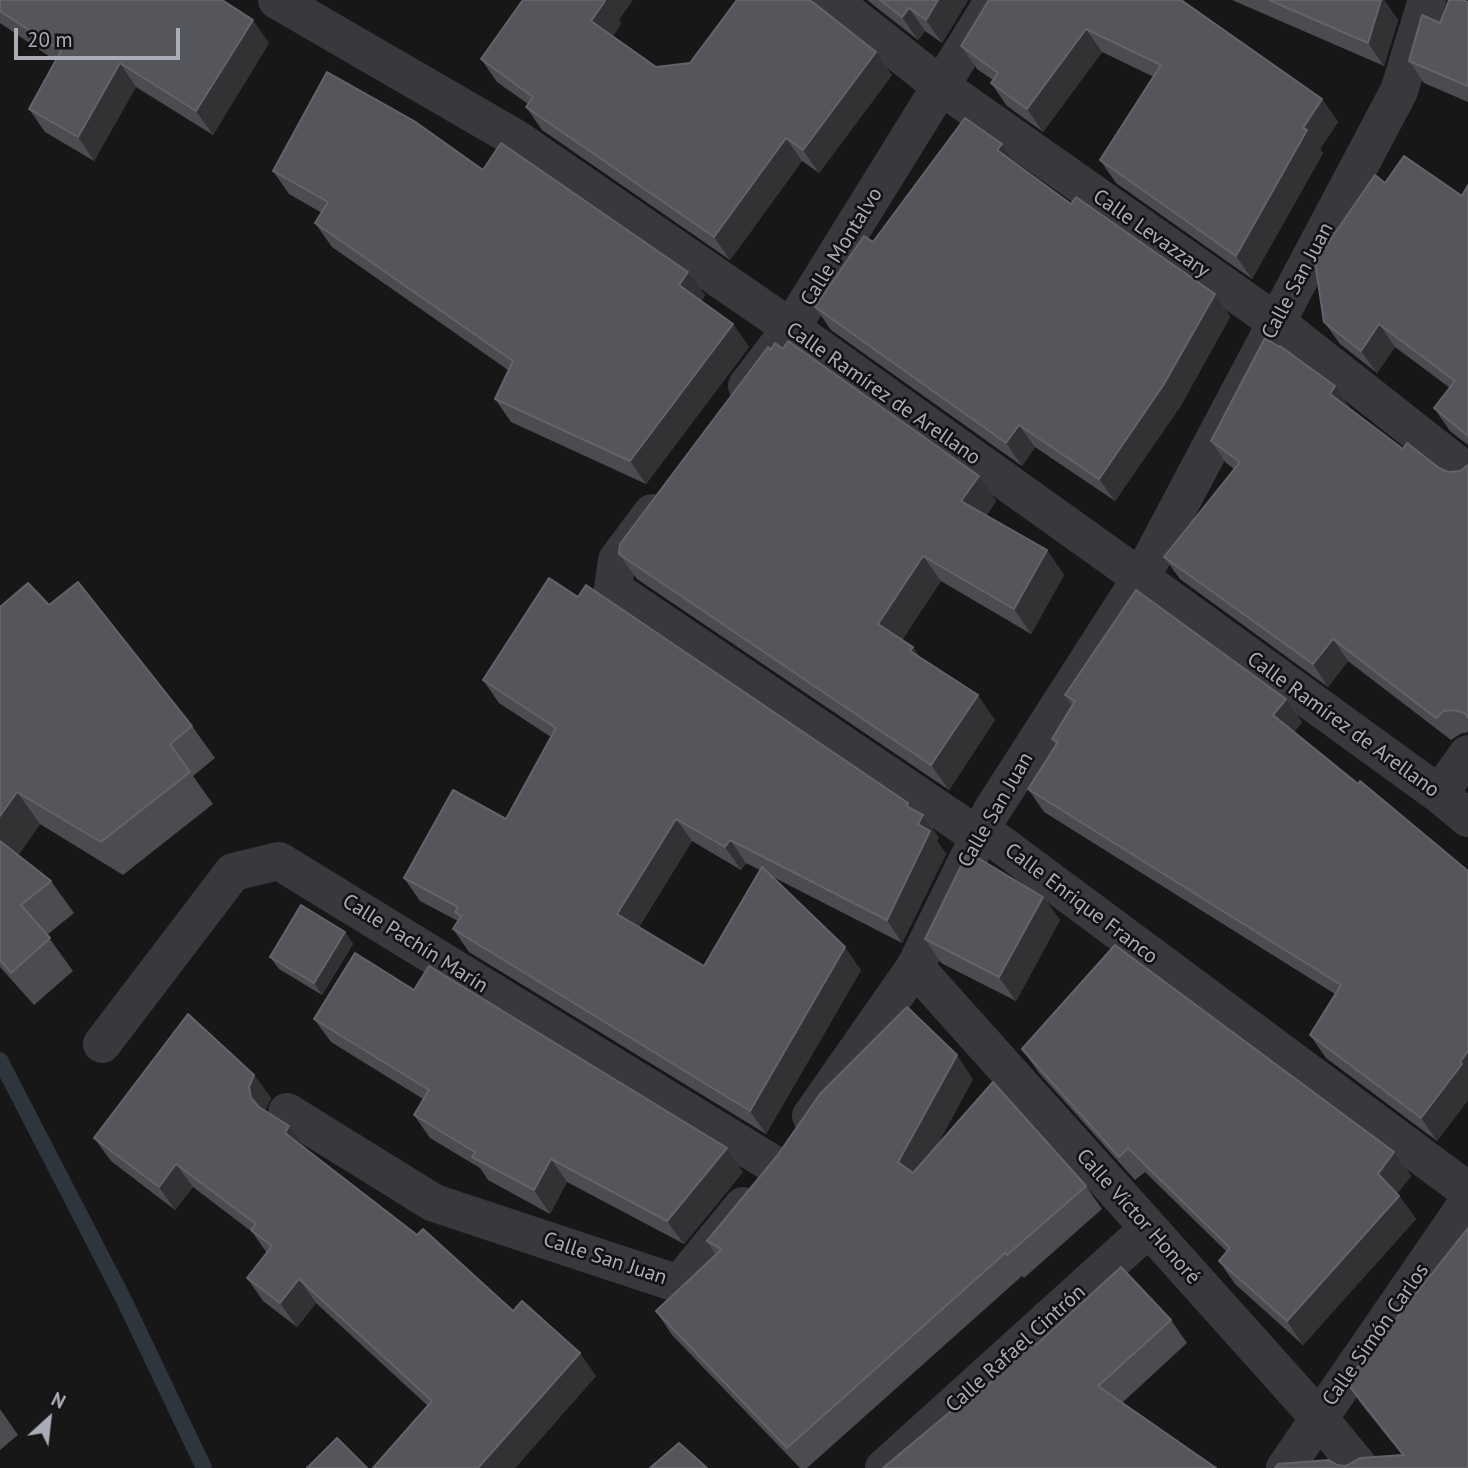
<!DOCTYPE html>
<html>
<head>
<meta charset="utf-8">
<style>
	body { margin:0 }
	#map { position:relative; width:1468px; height:1468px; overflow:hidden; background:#171718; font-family:"PT Sans",sans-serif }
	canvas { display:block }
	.north { position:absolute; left:14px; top:1384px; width:70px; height:70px; -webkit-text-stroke:5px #121113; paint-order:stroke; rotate:27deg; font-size:19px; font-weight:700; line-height:28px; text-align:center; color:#aaacb7 }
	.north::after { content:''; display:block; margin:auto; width:24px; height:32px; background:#aaacb7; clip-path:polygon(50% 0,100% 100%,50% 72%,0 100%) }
	.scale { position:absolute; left:14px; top:28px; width:166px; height:32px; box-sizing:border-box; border:4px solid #aaacb7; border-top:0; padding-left:9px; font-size:21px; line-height:24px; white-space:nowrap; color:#aaacb7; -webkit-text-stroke:5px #121113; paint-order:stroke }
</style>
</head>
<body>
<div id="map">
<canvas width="1468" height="1468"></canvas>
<div class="north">N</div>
<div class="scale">20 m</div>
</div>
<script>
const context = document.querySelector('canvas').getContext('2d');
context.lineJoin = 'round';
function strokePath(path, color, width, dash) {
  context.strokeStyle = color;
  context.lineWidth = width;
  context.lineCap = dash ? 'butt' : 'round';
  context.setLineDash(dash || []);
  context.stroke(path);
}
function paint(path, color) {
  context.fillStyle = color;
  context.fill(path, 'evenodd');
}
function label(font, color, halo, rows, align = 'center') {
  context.font = font + ' "PT Sans",sans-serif';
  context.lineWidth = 5;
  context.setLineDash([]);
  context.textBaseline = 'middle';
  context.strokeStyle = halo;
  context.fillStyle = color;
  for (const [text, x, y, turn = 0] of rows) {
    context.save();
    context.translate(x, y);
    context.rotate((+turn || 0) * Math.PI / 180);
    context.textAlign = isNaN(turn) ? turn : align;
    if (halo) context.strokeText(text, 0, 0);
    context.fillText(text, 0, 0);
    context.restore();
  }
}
const stream = new Path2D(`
	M0,1060l124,240 80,168`);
const street = new Path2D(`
	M277,0l238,138 276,190 350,250 298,216 29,24
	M832,0l110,87 334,235 192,151
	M747,386l44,-58 203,-328
	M652,513l-35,47 -4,29 365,247 20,6 470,349
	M1439,794l29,-40
	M915,967l404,451 41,50
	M102,1044l131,-172 46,-11 497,305
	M287,1112l147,91 245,81 64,-78
	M811,1116l104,-149 76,-155 150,-234 258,-487 28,-91
	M884,1468l264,-239
	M1285,1468l183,-266`);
const wall = new Path2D(`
	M0,0l269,43 -56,92 -77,-48 -42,74 -49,-29 -16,-23 27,-48 -56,-38z
	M737,0h74l81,75 -73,98 -17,-12 -72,99 -188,-130 -16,-23 2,-3 -31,-22 -16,-23 138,-39 2,4 -8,12 43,31 34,-4z
	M867,0h101l-26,43 -17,-12 -7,9z
	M989,0l333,99 16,23 -18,27 3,4 -71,126 -136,-96 -16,-23 54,-83 -52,-25 -59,80 -36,-26 -16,-23 2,-3 -16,-11 -16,-23z
	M1232,0h152l14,20 -14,46z
	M1468,2v100l-44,-19 -15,-22 31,-38z
	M1002,144l12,19 57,41 144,90 15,23 -50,90 -65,94 -80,-54 -13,19 -191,-136 -16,-23 58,-65z
	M483,170l222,125 -4,6 32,23 16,23 -103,137 -135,-62 -16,-23 13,-29 -176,-123 -17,-24 7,-10 -33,-19 -16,-23z
	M1385,183l77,13 6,-11v260l-18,-14 -16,-23 16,-20 -55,-41 -18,26 -37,-29 -16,-22z
	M1351,409l52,40 36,19 9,4 12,-1 8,-6v267l-8,2 -9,6 -103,-79 -20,26 -148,-108 -16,-22 70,-88 -8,-6 -15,-22z
	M979,476l17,25 -10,15 61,34 17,25 -33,59 -90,-53 -39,59 18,17 75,63 -46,70 -312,-211 -18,-25z
	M49,605l143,121 23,32 -22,18 20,28 -90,71 -83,-51 -22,31 33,26 23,32 -27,22 26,36 -39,34 -34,-38v-360z
	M483,680l429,129 11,6 16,23 -2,3 9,13 -44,89 -131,-67 90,94 -95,164 -297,-182 -16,-23 5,-8 -38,-20 -16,-23 102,-59 45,-82 -52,-34zM692,841l49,29 5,-7 14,7 -56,96 -65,-39z
	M1065,695l221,4 16,23 -8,10 174,139v229l-31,41 -111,-83 -16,-23 25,-41 -291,-182 -16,-23 28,-44 -4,-6 20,-34z
	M1043,897l17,23 -44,81 -75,-38 -16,-24z
	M345,932l8,12 -31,51 -43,-26 -9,-12z
	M414,990l329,182 -59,72 -117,-62 -17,32 -62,-34 -8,-12 -50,-30 -16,-23 9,-16 -92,-57 -17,-23z
	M1022,1049l372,103 17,24 -14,17 19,26 -113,126 -68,-61 -16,-23 8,-9 -82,-80 -10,8 -96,-107z
	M254,1075l17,23 -6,13 24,15 16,23 291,227 -81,92h-142l55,-62 -112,-103 -19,24 -34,-26 -16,-23 20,-25 -15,-21 -59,-45 -18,23 -64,-49 -17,-23z
	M973,1079l-38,70 151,37 16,23 -78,69 -2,-2 -215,192h-7l-128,-133 -16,-24 60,-56 -9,-14z
	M1171,1320l16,23 -65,60 -151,-3 65,-55z
	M1346,1382l122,86h-193l62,-3 9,1 56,-11 -40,-50z
	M0,1409l18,26 -18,15z`);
const shadedWall = new Path2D(`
	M603,0h30l-14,20 2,4 -14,20 -16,-23z
	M938,0h30l-26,43 -16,-23z
	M1381,0h3l14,20 -14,46 -16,-23z
	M909,8l16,23 -7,9 -16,-23z
	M253,20l16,23 -56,92 -17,-24z
	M1086,29l16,23 -59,80 -16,-23z
	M876,52l16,23 -73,98 -16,-23z
	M120,63l16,24 -42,74 -16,-24z
	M1322,99l16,23 -18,27 3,4 -71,126 -16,-23 67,-128z
	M786,138l16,23 -72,99 -16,-23z
	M1002,144l16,23 -21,-17z
	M688,272l17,23 -10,13 -16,-23z
	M1215,294l15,23 -50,90 -65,94 -16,-22z
	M733,324l16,23 -103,137 -16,-23z
	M1379,324l16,23 -18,26 -16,-22z
	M1335,386l16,23 -21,-15z
	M1019,425l16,22 -13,19 -16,-23z
	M979,476l17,25 -18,25 -17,-25z
	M1047,550l17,25 -33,59 -17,-25z
	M923,556l18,25 -45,68 -18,-25z
	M1333,639l15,22 -20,26 -15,-23z
	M913,647l17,25 -20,-21z
	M978,695l17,25 -46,70 -18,-25z
	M1286,699l16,23 -13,16 -16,-23z
	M17,792l23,32 -28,41 -12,-17v-32z
	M908,803l12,17 3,-5 16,23 -2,3 9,13 -44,89 -15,-23 20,-114z
	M676,819l16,22 -59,95 -16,-22z
	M730,840l16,23 -5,7 -16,-23z
	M1043,897l17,23 -44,81 -17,-24z
	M345,932l8,12 -31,51 -8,-12z
	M845,947l16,23 -95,164 -16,-23z
	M1468,1051v49l-31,41 -16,-23z
	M957,1055l16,24 -58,107 -17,-24z
	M254,1075l17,23 -6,13 2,11 -16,-24 -2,-11z
	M289,1126l17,23 -21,-16z
	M727,1148l16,24 -59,72 -17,-23z
	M1394,1152l17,24 -17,22 -16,-24z
	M551,1159l16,23 -17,32 -16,-24z
	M176,1164l17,23 -18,23 -16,-23z
	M1399,1196l17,23 -113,126 -16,-24z
	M299,1279l17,24 -19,24 -17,-24z
	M580,1353l16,23 -81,92h-37z`);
const building = new Path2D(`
	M0,0h222l31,20 -57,91 -76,-48 -42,74 -49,-28 32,-58 -61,-40z
	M523,0h81l1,1 -14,20 65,46 34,-4 47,-63h73l66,52 -73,98 -17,-12 -72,99 -188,-130 7,-10 -52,-38z
	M880,0h58l-12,20 -17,-12 -7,9z
	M989,0h192l141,99 -19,29 4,2 -71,126 -136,-96 61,-95 -75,-36 -59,80 -36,-26 7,-10 -37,-27z
	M1269,0h112l-13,43z
	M1449,0h14l5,2v84l-59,-25 13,-46 18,8z
	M327,72l87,49 69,49 18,-27 187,129 -9,13 54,39 -103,137 -135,-62 18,-38 -198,-138 13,-21 -55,-31z
	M965,118l37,26 -5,6 74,54 5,-7 139,97 -51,90 -65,95 -80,-54 -13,18 -191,-136 49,-71 9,6z
	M1404,156l58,40 6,-11v251l-34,-28 21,-27 -76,-57 -18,27 -37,-29 -9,-60 60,-87 10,8z
	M1265,338l14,9 1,-1 55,40 -5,8 73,55 4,-6 32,25 9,4 12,-1 8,-6v253l-4,-5 -10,-3 -10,1 -8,7 -103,-79 -20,25 -149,-107 76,-95 -29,-21z
	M788,341l191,135 -18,25 86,49 -33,59 -91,-53 -45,68 35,23 -3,4 68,44 -47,70 -312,-211 1,-10 148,-197 3,3 4,-7 8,6z
	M549,578l29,19 8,-12 322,218 -1,3 16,9 -5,9 12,7 -43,89 -157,-80 -5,7 -49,-28 -59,95 87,52 58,-99 83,80 -95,164 -297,-182 8,-13 -6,-4 3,-5 -54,-29 49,-88 53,29 50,-91 -73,-48z
	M78,582l114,144 -22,18 20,28 -89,70 -84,-50 -17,24v-209l28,-24 21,22z
	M1136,590l150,109 -13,16 85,69 2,-3 108,90v180l-8,11 2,2 -41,54 -111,-83 31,-50 -313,-196 30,-47 -6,-3 23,-38 -10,-6z
	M0,841l51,40 -30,24 29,33 -39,35 -11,-13z
	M968,852l75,45 -44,80 -74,-38z
	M301,905l44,27 -31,51 -44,-26z
	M1115,945l279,207 -16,22 21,22 -112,125 -68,-60 11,-13 -102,-100 -9,9 -97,-108z
	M355,953l59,37 15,-24 298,182 -60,73 -116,-62 -17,31 -62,-33 3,-5 -61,-37 15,-25 -115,-71z
	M907,1007l50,48 -59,107 15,11 80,-91 93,104 -79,69 -2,-2 -218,195 -131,-137 66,-62 -15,-8 70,-85 43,-62z
	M188,1014l66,61 -5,12 2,11 8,9 30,19 -4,7 132,102 6,-6 90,82 9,-10 58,52 -102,115h-105l59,-67 -133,-122 -19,24 -33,-25 25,-32 -21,-16 5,-6 -80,-60 -17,23 -65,-49z
	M1468,1228v240h-193l3,-4 51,-4 8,5 9,1 14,-8 44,-3 -58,-73z
	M1121,1267l50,53 -73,66 118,82h-333l85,-71 3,3 63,-57 2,2z
	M337,1438l30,30h-60z
	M679,1443l28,25h-57z`);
const streetNames = [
	["Calle Levazzary",1151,234,35],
	["Calle Montalvo",842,247,-58],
	["Calle San Juan",1298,281,-62],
	["Calle Ramírez de Arellano",883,394,35],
	["Calle Ramírez de Arellano",1343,725,36],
	["Calle San Juan",996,810,-60],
	["Calle Enrique Franco",1081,904,37],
	["Calle Pachín Marín",415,944,32],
	["Calle Víctor Honoré",1138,1217,48],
	["Calle San Juan",605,1259,18],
	["Calle Simón Carlos",1376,1335,-55],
	["Calle Rafael Cintrón",1016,1349,-42]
];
strokePath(stream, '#2f353d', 16);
strokePath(street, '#38383d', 38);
paint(wall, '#4b4b50');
paint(shadedWall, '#323235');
paint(building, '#55565b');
strokePath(building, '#636369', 2);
label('21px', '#aaacb7', '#121113', streetNames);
</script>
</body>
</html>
